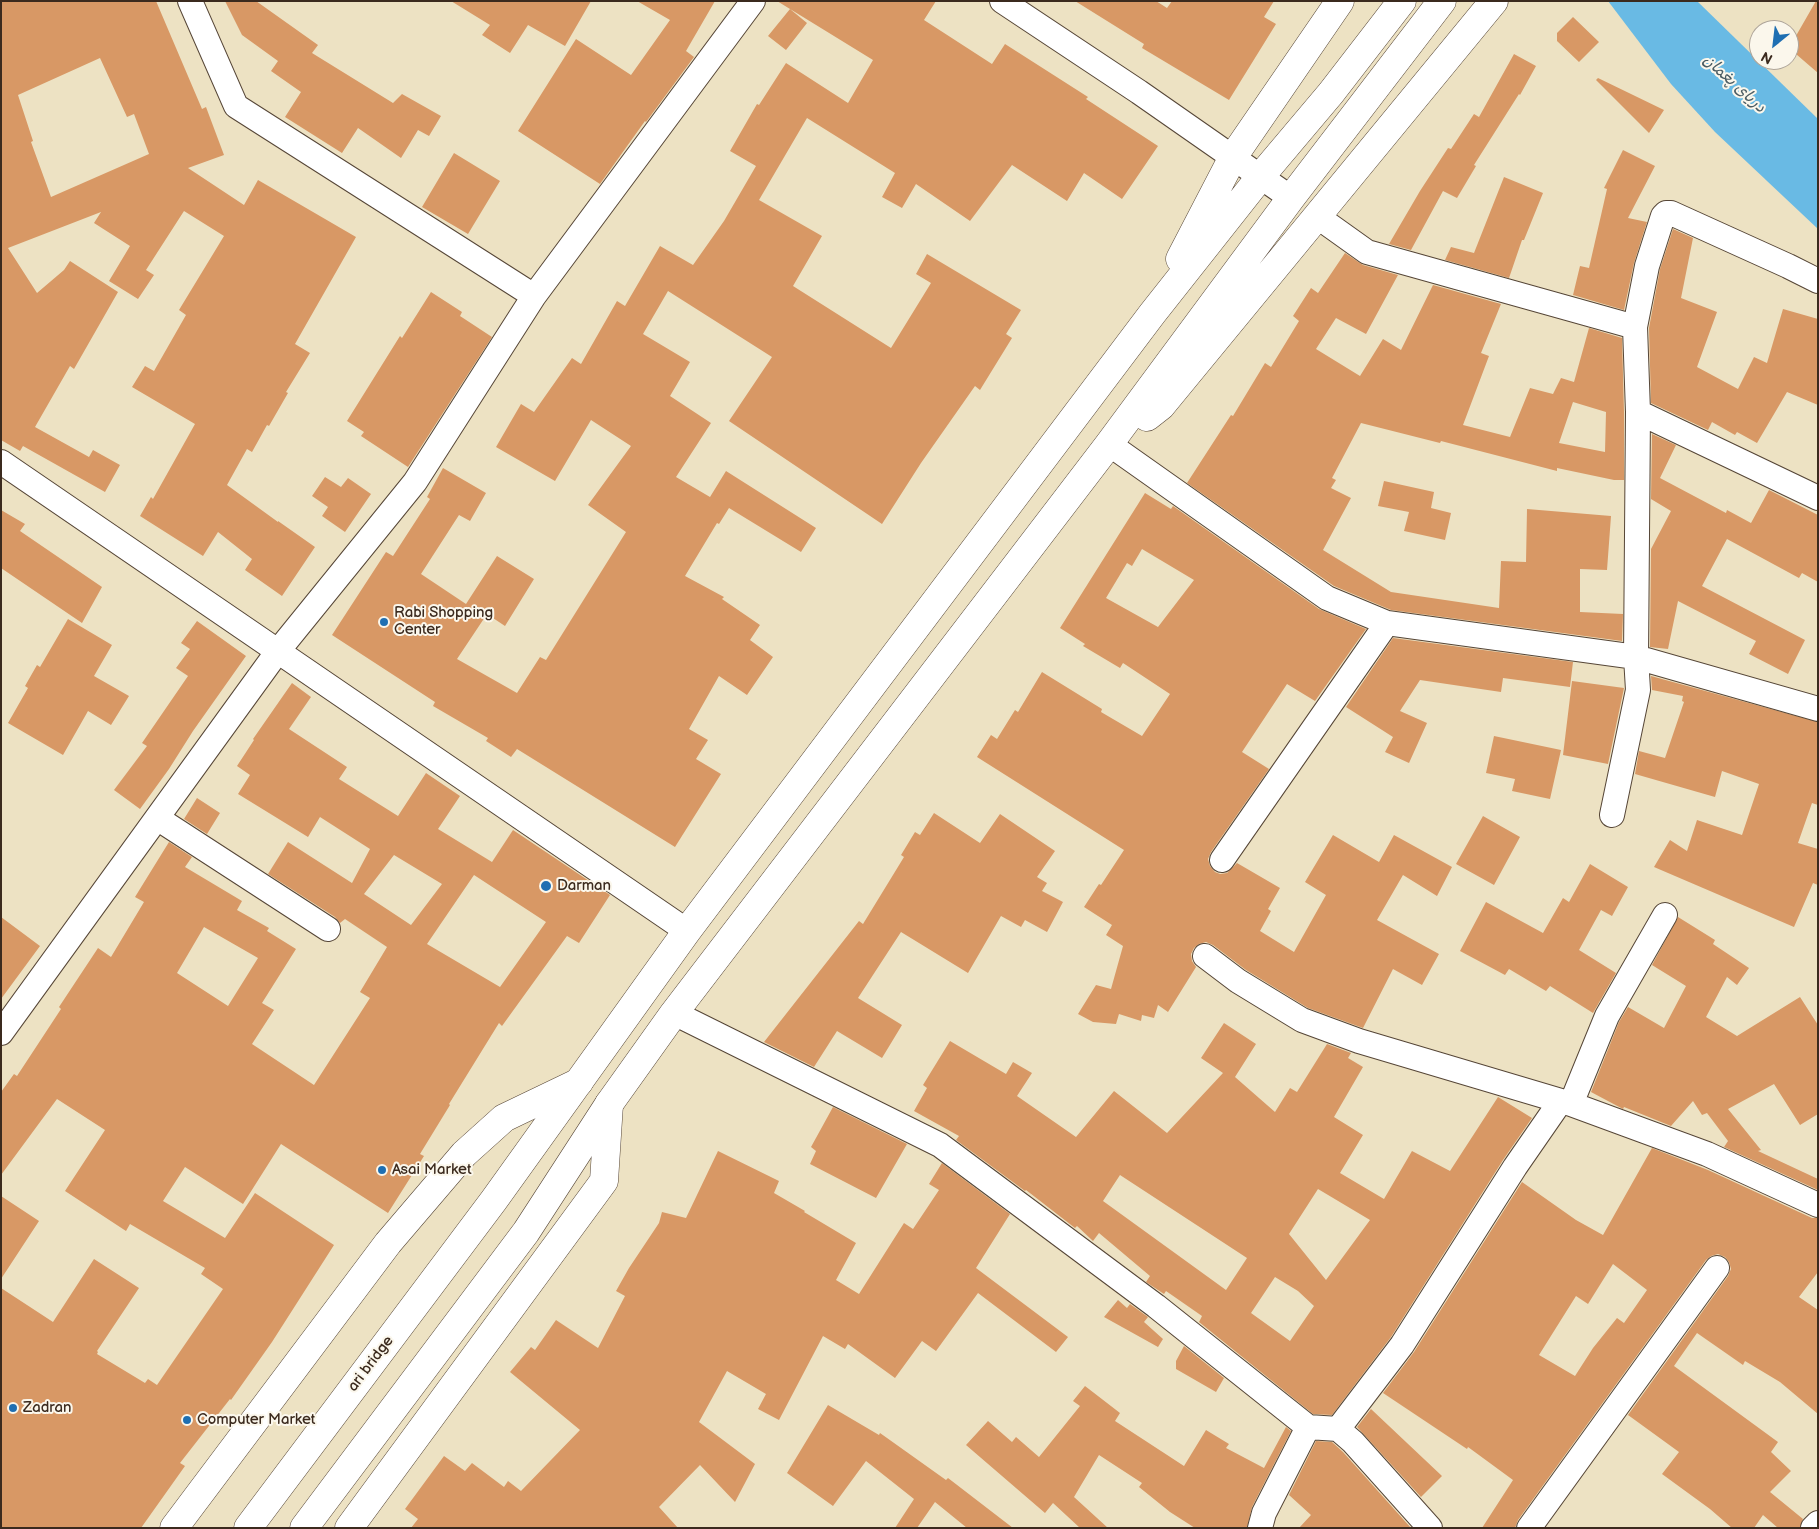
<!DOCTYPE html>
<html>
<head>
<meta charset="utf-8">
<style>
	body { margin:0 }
	#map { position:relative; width:1819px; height:1529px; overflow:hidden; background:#ede2c3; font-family:"Balsamiq Sans",sans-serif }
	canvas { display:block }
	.frame { position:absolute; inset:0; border:2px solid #3b2a1e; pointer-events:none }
	.north { position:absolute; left:1749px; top:20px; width:50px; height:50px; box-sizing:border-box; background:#fbf7ec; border:1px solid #aea59a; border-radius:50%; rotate:209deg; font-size:14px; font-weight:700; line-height:20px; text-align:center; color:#3b2a1e }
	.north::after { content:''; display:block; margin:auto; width:18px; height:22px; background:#1f6fb2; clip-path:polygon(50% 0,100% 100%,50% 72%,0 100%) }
</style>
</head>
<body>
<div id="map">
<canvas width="1819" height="1529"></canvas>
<div class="frame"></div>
<div class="north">N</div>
</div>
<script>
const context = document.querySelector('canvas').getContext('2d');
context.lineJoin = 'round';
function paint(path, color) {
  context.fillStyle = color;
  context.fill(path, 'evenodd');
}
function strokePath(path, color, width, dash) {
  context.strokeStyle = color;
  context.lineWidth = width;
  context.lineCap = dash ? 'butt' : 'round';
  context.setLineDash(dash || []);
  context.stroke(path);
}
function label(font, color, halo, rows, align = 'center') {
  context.font = font + ' "Balsamiq Sans","Playpen Sans Arabic",sans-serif';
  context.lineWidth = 4;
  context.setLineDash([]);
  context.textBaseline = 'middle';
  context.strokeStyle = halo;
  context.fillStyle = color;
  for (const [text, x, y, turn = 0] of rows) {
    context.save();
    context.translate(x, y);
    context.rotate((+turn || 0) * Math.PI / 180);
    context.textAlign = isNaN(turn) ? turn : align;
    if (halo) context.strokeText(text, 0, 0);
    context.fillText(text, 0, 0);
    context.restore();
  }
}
const water = new Path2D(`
	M1608,1h89l121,118v110l-103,-97 -44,-48z`);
const building = new Path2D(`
	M1,1h155l46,108 4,-2 18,48 -36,13 56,37 14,-25 98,57 -61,107 15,9 -24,39 2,1 -19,33 -2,-1 -15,27 -5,-3 -20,36 51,37v-1l37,26 -33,49 -37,-26 7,-11 -34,-27 -15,24 -63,-40 11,-19 2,2 42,-75 -63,-37 13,-21 9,5 32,-56 -7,-5 45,-74 -40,-25 -38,59 8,5 -16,24 -29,-18 21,-35 -36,-23 7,-11 -93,36 29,45 27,-23 6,-9 48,31 -44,77 -4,-3 -35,61 54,30 4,-7 27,15 -15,27 -82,-46 -3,5 -19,-11zM100,58l27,59 7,-3 15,40 -98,43 -20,-55 2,-1 -15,-46z
	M225,1h31l62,44 -6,8 81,50 9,-9 39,22 -12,20 -11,-6 -17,28 -43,-30 -16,25 -57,-36 16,-25 -30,-21 7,-10 -36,-26z
	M451,1h140l-26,45 -37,-21 -18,28 -28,-18 8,-10z
	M637,1h78l-29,50 8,6 -48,65 -1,-1 -45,63 -82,-53 58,-92 55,36 39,-55z
	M777,1h159l-12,19 68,44 13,-20 83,53 -2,2 72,47 -36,53 -38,-26 -17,28 -55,-36 -42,56 -54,-37 -14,24 -20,-11 13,-24 -88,-55 -48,82 63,36 -29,50 98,62 40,-65 -15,-9 11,-20 94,56 -15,24 6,4 -32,52 -5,-4 -54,77 -39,61 -153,-103 43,-64 -104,-66 -25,43 47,28 -20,34 41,27 -35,54 34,20 16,-26 90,57 -15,24 -72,-44 -10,16 -2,-1 -32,53 39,21 -2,2 38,26 -10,15 23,17 -26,38 -28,-19 -30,53 19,11 -12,19 25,15 -46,73 -158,-98 -6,8 -25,-16 2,-3 -55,-32 2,-4 -103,-67 54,-83 7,4 37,-57 -3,-2 16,-29 43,25 -16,28 -11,-6 -38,59 45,30 31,-48 37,23 -29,47 -18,-12 -30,45 60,34 23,-36 6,3 80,-128 -38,-27 43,-59 -40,-26 -36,61 -59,-34 25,-43 13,8 38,-54 9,6 36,-63 8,5 35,-60 33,19 31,-44 32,-55 -26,-15 27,-47 2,1 27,-42 62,40 25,-43z
	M1075,1h81l11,7 5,-7h102l-10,16 12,7 -47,76 -87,-52 2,-4z
	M1816,1h2v72l-29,-25z
	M790,9l17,14 -21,27 -18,-14z
	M1573,17l26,25 -20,20 -22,-21v-8z
	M1514,54l22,12 -16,29 -1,-1 -45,71 2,1 -19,32 -14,-7 -32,59 -22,-6 31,-53 28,-43 3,1 23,-35 5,3z
	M1598,78l66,32 -15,23 -53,-53z
	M1623,150l32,16 -27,52 19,4 -13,41 -10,47 -51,-15 7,-29 9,2 18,-79 -3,-1z
	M454,153l46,28 -32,53 -46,-27z
	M1504,177l39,16 -19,47h-2l-13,38 -64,-18 6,-13 23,6z
	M1673,229l20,9 -12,60 36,14 -20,55 41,22 16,-32 13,6 16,-54 35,10v86l-31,-13 -30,51 -20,-11 -2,3 -23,-13 -4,8 -57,-27 -2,-75 11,-59z
	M1345,253l18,12 35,10 -32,59 -30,-16 -20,31 44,27 23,-37 18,11 32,-65 68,19 -20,49 8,3 -26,69 47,12 20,-49 23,6 8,-16 13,4 15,-54 33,10 2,74v68h-10l-57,-12v3l-116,-30 -1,2 -79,-20 -29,55 4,2 -5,8 20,10 -28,52 68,42 108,16 2,-47 25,1 1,-53 84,7 -4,54 -27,-1v43l43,2 -1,27 -231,-31 -57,-24 -147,-103 44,-68 2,1 32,-53 6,4 28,-46 -6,-5 18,-28 7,5zM1573,402l33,10 -1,40 -46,-9z
	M431,292l31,20 -2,4 32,21 -84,130 -47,-31 3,-4 -17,-11 53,-85 2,2z
	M1652,434l24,11 -16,33 66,35 1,-3 24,13 18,-33 49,25v67l-16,-9 -3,5 -72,-39 -25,47 103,54 -17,34 -39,-20 7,-13 -78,-40 -10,48 -18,-2 1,-98 20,-38 -20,-12z
	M325,477l16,10 7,-9 23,16 -26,38 -23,-16 6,-9 -16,-11z
	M1384,481l50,11 -3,16 20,5 -6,27 -41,-9 5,-19 -31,-6z
	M1145,493l26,16 2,-3 146,103 47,20 -51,72 -28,-17 -45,68 27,17 -58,83 -3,7 2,7 5,6 5,2 7,-1 10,-10 43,25 -12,21 3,2 -11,20 34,21 32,-57 -21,-13 28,-47 46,27 15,-27 58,32 -15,29 -34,-21 -26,45 62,34 -17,31 -29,-16 -30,59 -55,-20 -62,-38 -33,-25 -7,-3 -7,2 -5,4 -3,6 1,7 4,6 -28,45 -10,-7 -4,13 -12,-3 -1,6 -22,-7 -3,10 -23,-2 -15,-8 18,-29 15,4 12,-43 -17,-11 6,-10 -28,-18 15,-23 2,1 23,-35 -147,-93 14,-22 6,4 18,-29 3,2 24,-40 60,37 -1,3 41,24 28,-42 -47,-31 -3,5 -37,-22 2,-2 -25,-16zM1142,549l52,31 -36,47 -52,-29 21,-35 5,3z
	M1,510l24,14 -5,7 82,56 -20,36 -81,-55z
	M68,619l44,26 -18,31 35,20 -18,29 -23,-14 -25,44 -55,-32 20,-35 -3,-2 12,-21 3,2z
	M197,621l49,35 -53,75 -24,38 -29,40 -26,-19 33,-44 -5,-3 46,-67 -12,-8 14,-19 -9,-6z
	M1393,638l180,24 -3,25 -67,-9 -2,14 -81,-12 -20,31 27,12 -18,40 -24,-11 8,-15 -47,-30z
	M1651,676l167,46v83l-6,-2 -14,40 20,6v36l-5,-2 -19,44 -140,-60 16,-27 17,11 10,-31 45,15 17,-51 -37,-13 -7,26 -80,-23 4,-23 26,7 19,-56 -2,-1 1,-5 -31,-6z
	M1572,681l52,7 -16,76 -45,-9z
	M292,683l19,14 -22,32 58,38 -8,12 59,37 28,-43 34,23 -22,33 54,33 21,-32 97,65 -31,48 -12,-7 -65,90 -3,-3 -50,81 1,1 -30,49 4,2 -36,57 -107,-69 -38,60 -58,-37 -22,34 62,37 30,-45 79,52 -62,97 -41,58 -1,-1 -50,64 5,3 -44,62h-140v-240l52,34 41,-63 45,29 -42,63 1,1 -1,2 48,29 3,-4 9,6 66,-96 -22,-15 4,-6 -75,-44 -4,7 -61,-40 40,-61 -48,-31 -56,76v-83l13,-18 3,2 44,-67 -2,-2 39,-59 13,9 33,-55 -9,-5 34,-55 23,15 -7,10 57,34 -5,9 32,18 -2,3 29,18 -34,54 12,7 -22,34 62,41 56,-87 -10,-6 27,-45 -42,-28 -5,4 -5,-6 -67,-43 20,-32 64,41 18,-34 -50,-32 -12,20 -70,-43 12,-19 -13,-9 17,-26 -1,-1zM394,855l48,29 -31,41 -47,-31zM474,875l72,47 -46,65 -73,-43zM204,927l54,31 -30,48 -51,-33z
	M1494,736l67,14 -11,49 -38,-8 3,-12 -29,-6z
	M197,798l23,15 -13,21 -23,-15z
	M934,813l46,30 20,-29 55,37 -18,26 10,6 -5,8 21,11 -16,30 -22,-12 -4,7 -20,-11 -33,57 -67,-41 -43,66 44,27 -20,33 -45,-27 -23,36 -50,-25 95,-121 4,3 41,-67 -3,-2 14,-23 5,3z
	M1483,816l37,21 -26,48 -38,-21z
	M1590,864l38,23 -16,29 -11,-6 -22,40 37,23 -23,40 -43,-27 -4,5 -37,-22 -4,6 -45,-24 26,-49 57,31 20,-35 6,4z
	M1,917l39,29 -39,53z
	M1678,917l37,23 -2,4 36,24 -12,17 -10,-8 -21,40 31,19 63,-39 18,28v89l-18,11 -26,-41 -46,25 33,41 -3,1 60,28v11l-94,-43 4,-6 -21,-28 -5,2 -9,-14 -22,25 -47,-19 -1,2 -32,-17 28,-70 9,-15 36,21 22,-42 -34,-21z
	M1224,1023l32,21 -21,33 40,35 15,-24 7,4 30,-48 24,9 -3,5 15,9 -29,50 29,18 -23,38 44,26 28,-48 38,20 48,-74 34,21 -29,42 -112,177 -59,78 -19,-1 -114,-92 3,-6 -36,-25 -2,3 -18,-12 4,-6 -51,-43 -6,8 -16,-15 -2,2 -49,-38 -1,1 -69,-51 3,-4 -45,-25 13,-23 -4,-3 27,-44 56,33 7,-12 19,11 -15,23 59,41 38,-46 53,42 56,-60 -22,-15zM1120,1175l127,83 -21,32 -123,-89zM1318,1189l52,31 -44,60 -37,-46zM1275,1277l23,14 16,15 -24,35 -39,-28z
	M833,1107l74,37 -31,54 -66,-34 6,-13 -5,-4z
	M1652,1148l56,22 104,48h6v54l-19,25 19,13v104l-38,-32 -35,-21 -2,4 -46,-32 -23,33 104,76 -7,10 20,19 -21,21 33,27 -3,9h-22l-15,-13 -9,13h-22l-22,-19 -48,-35 17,-22 -51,-37 100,-139 3,-7 -2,-7 -4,-5 -7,-3 -7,2 -5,4 -188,260 -3,8h-33l31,-48 -45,-33 -1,2 -84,-56 31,-41 108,-170 54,38 27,15zM1613,1264l34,26 -23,33 -7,-5 -24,30 -18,28 -36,-21 37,-59 12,8z
	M718,1151l61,30 -5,12 31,18 -1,1 52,31 -20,37 23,14 45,-71 9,6 26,-39 -10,-6 13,-21 68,51 -34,54 92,69 -12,15 -78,-59 -42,58 -14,-10 -27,37 -47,-34 -3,5 -22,-13 -44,84 -21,-11 8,-15 -39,-23 -28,51 56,42 -20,38 -35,-37 -41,42 19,21h-267l7,-9 -13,-10 39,-53 21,15 7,-8 32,24 4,-6 13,10 59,-61 -70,-58 21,-25 4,3 21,-30 42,28 27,-52 -9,-5 13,-23 30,-45 3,-11 24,6z
	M1,1196l38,25 -38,58z
	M1118,1300l9,8 3,-4 18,13 -4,5 19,17 -5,8 -54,-30z
	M1184,1346l40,32 -8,14 -40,-23v-8z
	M1085,1386l35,27 -5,8 69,45 22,-36 23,14 -3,4 38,20 22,-41 5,4 -39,76 -5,21h-52l-25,-16 -31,-25 3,-4 -43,-28 -25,42 34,31h-28l-27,-25 -8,10 -79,-68 22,-24 24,21 4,-5 23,20 41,-51 -7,-5z
	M828,1405l51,30 1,-2 66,47 2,-2 65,50h-46l-32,-26 -18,26h-22l19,-29 -48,-38 -33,45 -46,-33z
	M1371,1409l71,67 -21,21 -64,-70z
	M1316,1441l16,1 11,10 68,76h-112l12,-13 -22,-20z`);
const minor = new Path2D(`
	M190,1l46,105 298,190
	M1002,1l137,91 152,106
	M1318,217l49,35 268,75
	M1638,412l180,86
	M1109,444l218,154 60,25 249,34 182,52
	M1,462l686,469
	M1612,815l26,-125 -2,-33 2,-245 -3,-85 12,-61 16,-50 3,-3h5l117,53 30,15
	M157,818l171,111
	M1222,860l165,-237
	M1205,956l33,25 64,39 57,21 212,63 136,50 111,51
	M674,1013l266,132 216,161 152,121 30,2 15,13 77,86
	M1,1033l277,-382 137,-169 119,-186 219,-295
	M1571,1104l36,-88 58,-101
	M1338,1429l64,-84 113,-178 45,-65
	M1260,1528l4,-15 44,-86
	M1529,1528l188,-260
	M1813,1528l5,-5`);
const primary = new Path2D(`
	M1180,259l53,-102 107,-156
	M1147,417l14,-11 333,-405
	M248,1528l246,-328 193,-269 465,-617 109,-138 70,-83 71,-92
	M304,1528l222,-296 83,-128 65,-91 435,-569 182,-246 151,-197`);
const trunk = new Path2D(`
	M174,1528l214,-285 76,-89 40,-36 75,-36
	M349,1528l255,-347 5,-77`);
const markers = [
	[384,622,5,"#1f6fb2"],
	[546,886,6,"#1f6fb2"],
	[382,1170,5,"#1f6fb2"],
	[13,1408,5,"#1f6fb2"],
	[187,1420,5,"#1f6fb2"]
];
const poiNames = [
	["Rabi Shopping",394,613],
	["Center",394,630],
	["Darman",557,886],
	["Asai Market",392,1170],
	["Zadran",23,1408],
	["Computer Market",197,1420]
];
const streetNames = [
	["ari bridge",371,1364,-53]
];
const waterNames = [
	["دریای پغمان",1734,84,42]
];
paint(water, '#69bae4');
paint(building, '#d89865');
strokePath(minor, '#564637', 26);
strokePath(primary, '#564637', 29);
strokePath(trunk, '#564637', 29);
strokePath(minor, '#fff', 24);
strokePath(primary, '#fff', 28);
strokePath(trunk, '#fff', 28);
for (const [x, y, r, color] of markers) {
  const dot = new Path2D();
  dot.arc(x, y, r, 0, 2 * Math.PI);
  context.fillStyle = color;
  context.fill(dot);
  strokePath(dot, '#fbf7ec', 2);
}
label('15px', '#3b2a1e', '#fbf7ec', poiNames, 'left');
label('15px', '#3b2a1e', '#fbf7ec', streetNames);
label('italic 16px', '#4b5c63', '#fbf7ec', waterNames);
</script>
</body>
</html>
